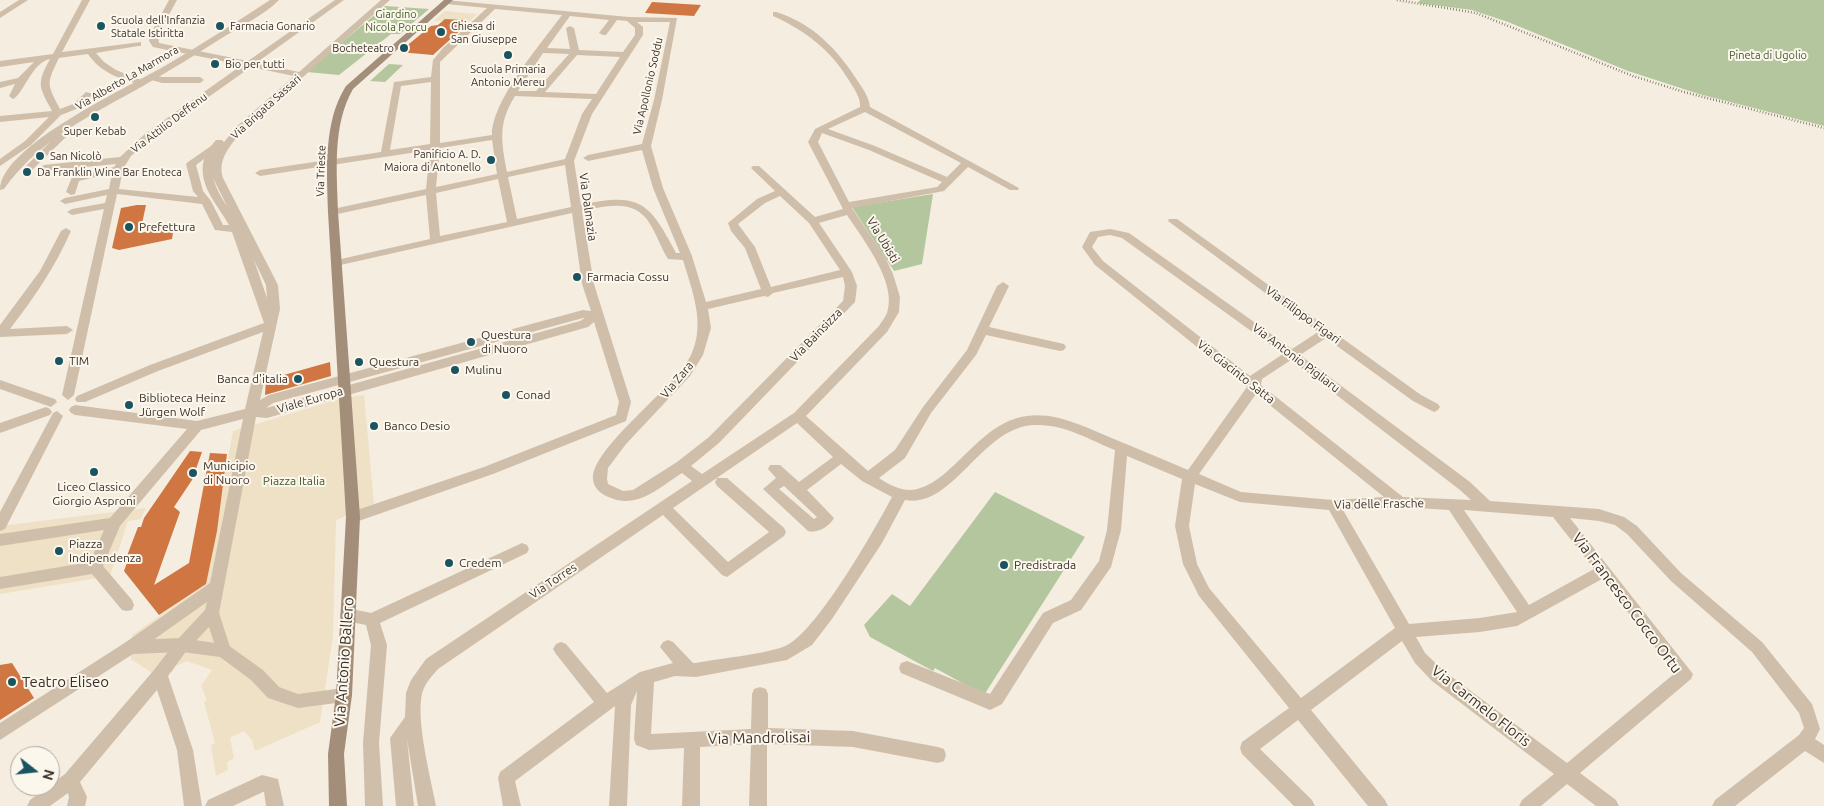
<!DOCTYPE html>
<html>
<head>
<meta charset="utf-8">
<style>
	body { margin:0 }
	#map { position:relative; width:1824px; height:806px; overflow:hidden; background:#f5eddf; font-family:Ubuntu,sans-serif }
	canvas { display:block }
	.north { position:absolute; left:10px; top:746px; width:50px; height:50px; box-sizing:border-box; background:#fcf7ed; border:1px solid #afa89f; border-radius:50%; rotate:106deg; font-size:14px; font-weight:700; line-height:20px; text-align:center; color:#3b312a }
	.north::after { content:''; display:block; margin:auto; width:18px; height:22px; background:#1b5461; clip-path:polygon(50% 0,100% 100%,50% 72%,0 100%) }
</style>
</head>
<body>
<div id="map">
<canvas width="1824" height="806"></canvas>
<div class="north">N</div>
</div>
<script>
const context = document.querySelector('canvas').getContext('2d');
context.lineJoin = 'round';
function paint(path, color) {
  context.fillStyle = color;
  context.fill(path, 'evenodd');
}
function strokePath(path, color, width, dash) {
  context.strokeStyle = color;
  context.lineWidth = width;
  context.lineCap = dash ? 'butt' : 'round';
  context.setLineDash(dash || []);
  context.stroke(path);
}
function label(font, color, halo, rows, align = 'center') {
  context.font = font + ' Ubuntu,sans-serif';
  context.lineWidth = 4;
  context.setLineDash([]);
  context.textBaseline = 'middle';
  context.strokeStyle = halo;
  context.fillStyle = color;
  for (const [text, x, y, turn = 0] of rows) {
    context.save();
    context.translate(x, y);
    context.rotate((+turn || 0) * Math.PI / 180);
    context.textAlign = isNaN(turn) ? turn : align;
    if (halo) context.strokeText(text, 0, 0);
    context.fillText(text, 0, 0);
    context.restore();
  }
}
const green = new Path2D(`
	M1420,0h404v126l-125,-32 -71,-23 -120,-49 -36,-12 -54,-7z
	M385,6l44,3 -29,25h-9l-52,41 -32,-3z
	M389,64l14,1 -18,17 -15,-1z
	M933,194l-11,70 -28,7 -42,-64z
	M995,492l90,45 -101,158 -49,-27 -2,3 -63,-34 -6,-12 28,-31 18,12z`);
const plaza = new Path2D(`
	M445,11l32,3 -7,7h-4l2,2 -2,2 -4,-2 1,-3 -29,1z
	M364,395l10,109 -38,16 -3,116 -13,86 -65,29 -3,-11 -8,-9 -14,7 4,20 -7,4 1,8 -12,6 -5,-31 4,-2 -11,-41 3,-2 -6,-14 11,-16 -25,-9 -11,5 -4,6 -20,1 -21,-14 1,-24 73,-50 28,-154 106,-32z
	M146,508l-5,11 -13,2 -18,55 -110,18v-68z`);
const building = new Path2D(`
	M652,2l49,3 -7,11 -49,-3z
	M445,19l19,1 -2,3 4,2 -33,30 -34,-3 32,-26 7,-1z
	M137,205h9l-6,28 34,-7 -2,13 -53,11 -7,-2 9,-40z
	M330,362l1,14 -66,19 1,-15z
	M190,451l12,1 -10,28 -18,27 6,5 -26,73 35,-22 21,-110 17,1 -10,77 -11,53 -47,31 -35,-44 4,-11 -3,1 13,-34h3l3,-9z
	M12,663l22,35 -34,22v-55z`);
const minor = new Path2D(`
	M19,0h9l-28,18v-6z
	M82,0h8l-28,52 79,-10v4h-3l-42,7 8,9 12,8 30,12 -4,3c-22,-6 -41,-12 -54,-31l-29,4c-13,26 -12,26 1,51l13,-5 13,-12 7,2 -14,14 -18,7 -30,30 -31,21v-7l25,-18 24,-24 -49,5v-6l52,-5c-13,-25 -16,-26 -2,-52 -18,3 -27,36 -37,40l-4,-3 6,-12 -15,4v-6l18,-4 16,-16 -34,5v-6l53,-7z
	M169,0h8l-19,35 1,8 89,18 87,-61h9l-88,63 43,9 82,-72h9l-148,131c-11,14 -25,28 -19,47l55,107 2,24 -20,91 9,-5 314,-85 8,1 -9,-27 -10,-71 -236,53 -4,-1 -1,-2 1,-2 98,-22 -4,-44 -93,20 -5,-3 5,-3 93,-20 4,-39 -170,26 -5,-3 5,-3 121,-18 13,-70 37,-5 2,-17 10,-12 44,-40 -41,-4 -4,-2 3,-2 184,17 48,1 -15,82 -11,46 12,42 29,68 14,46 55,-13 -16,-41 -14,-17 -3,-8 29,-24 18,-8 -24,-23 2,-2h6l56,51 28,-8 -35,-67 7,-13 45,-22c1,-9 -6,-18 -10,-25 -19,-32 -44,-51 -77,-66v-4h3c37,11 63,39 83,71 5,7 10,15 11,24l149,81 -1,2h-8l-42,-23 -24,24 -92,17 33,49 8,17 7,23 -1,15 -12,20 -81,84 62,55 27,-21 28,-43 44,-57 30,-64 6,-4 6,4 -20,41 75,17 2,3 -2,3 -4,1 -74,-16 -10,20 -45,58 -26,45 -26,20c9,6 20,12 31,12 41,-2 67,-68 117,-74 31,-4 59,12 87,23 24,10 49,20 74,31l59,-83 -152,-122 -13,-18 8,-15 20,-3 19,4 163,116 26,-17 -150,-111 1,-2h8l244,176 17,9 2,3 -2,3 -4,2 -21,-11 -87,-63 -26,17 170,127 20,19 109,8 25,8 13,9 44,47 81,69 50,62 8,25 -5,10 9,6v18l-19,-12 -70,55h-23l3,-6 84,-65 5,-7 -5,-15 -47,-61 -81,-71 -44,-47 -12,-9 -16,-4 -29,-3 123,156 -2,5 -111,94 36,27 3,6h-23l-29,-22 -26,22h-22l3,-6 32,-26 -122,-93 -17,-18 -13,-22 -91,69 74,90 3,6h-20l-70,-86 -38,29 52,51 3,6h-21l-52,-52 -2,-6 2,-6 47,-34 -90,-112 -16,-32 -8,-38 7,-47 -55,-23 -6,74 -10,37 -30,43 -28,13 -51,81 -12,6 -89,-37 -2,-5 2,-5 6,-2 83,33 53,-81 28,-13 28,-39 8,-31 8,-80c-25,-10 -51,-26 -79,-25 -54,0 -82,84 -131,75l-23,43 -50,76 -20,26 -25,15 -91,17 -21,-1 -21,6 -3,52 100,-5 1,-35 2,-5 6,-2 6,2 2,5v34l85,3 85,16 6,2 2,6 -2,6 -6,2 -85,-16 -86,-3v62h-18l2,-62 -51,3v59h-18l2,-58 -35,2 -13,-5 -2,-6 3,-48 -6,14 -4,101h-18l6,-100 -100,75 6,25h-18l-5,-28 2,-6 94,-70 -38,-48 -3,-5 3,-5 5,-2 5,2 41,49 33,-21 33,-9 -13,-16 3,-5 5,-2 5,2 20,21h3c26,-5 63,-8 87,-16 31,-10 92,-118 109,-150l-30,-16 -21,-17 -34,26 27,28c-4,8 -17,16 -26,13l-45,-42 13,-11 -8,-9 2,-4h10l19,17 34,-25 -36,-34 -124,85 55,54 41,-30 -52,-46 -2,-4 2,-4h10l57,50 2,4 -2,4 -57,41 -5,-2 -59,-60 -225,154c-5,6 -11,12 -14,19 -11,23 7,91 12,118h-18l-11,-67 7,67h-18l-6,-68 15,-21 1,-24 5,-13 15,-21 266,-178 -10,-8c-19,12 -41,33 -65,27 -10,-3 -23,-8 -24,-21 -2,-31 83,-92 98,-124 15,-32 1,-64 -8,-95l-15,-1c-7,-11 -11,-24 -18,-35 -15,-26 -44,-18 -68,-13l12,73 37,118 -5,19 -133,53 -140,49 -5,-2 -2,-4 2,-4 136,-46 132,-52 3,-13 -25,-80 -6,5 -321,91 -11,-1 -37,196 12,37 -3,5 -5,2 -5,-2 -9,-28 -22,23 -19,26 25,74 9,56h-18l-7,-56 -20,-60 -77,92 7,15 -2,9h-18l2,-9 -1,-4 -18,13h-23l3,-6 35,-26 89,-104 23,-30 28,-30 2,-8 -71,50 -5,2 -5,-2 -3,-5 3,-5 84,-59 33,-164 -42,11 -81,96 -17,40 29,34 2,5 -2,5 -5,1 -5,-1 -30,-36 -92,15v-12l90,-15 14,-32 -104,16v-12l110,-16 77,-89 -112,-14 -4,-2 -2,-3 2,-3 4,-2 122,16 48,-12 18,-77 -105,39 -73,31h-8l-2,-3 2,-3 73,-31 114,-42 -32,-91 -17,-2 -13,-26 -85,-10 -43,201 -6,5 -6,-5 42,-186 -32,6 -5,-3 5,-3 33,-6 2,-8 -42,9 -5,-3 5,-3 44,-9 3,-16 -33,8 -4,13 -4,1 -5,-3 6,-15 42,-10 2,-3 -72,7 -5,-3 5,-3 76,-8 26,-24 96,-68 -89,-18 -4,-6 1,-6zM495,9l67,6c-21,29 -70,85 -70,120l-52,8v-81zM570,16l39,4 -10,13 4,2h3l11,-15 10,1 8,7v7l-12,17 -44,-2 -5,-22 -4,-2 -4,2 4,21 -23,-1zM637,22h33l-16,78 -12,44 -54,11 -5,3 5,3 54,-11 11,38 27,65h-4c-27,-51 -36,-61 -95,-48l-7,-44 18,-47 51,-79v-8zM543,53l26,1 -33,37h-18zM577,55l43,2 -24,37 -51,-2zM251,67l43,9 -58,51 -19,24 7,-9 -2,-2h-6l-5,6 -23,16 -2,2 7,27 5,6 -79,-8 4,-20 8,-13 21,-19zM431,82l-1,62 -40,6 11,-64zM515,96l77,3 -10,15 -17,45 -58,13c-6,-31 -9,-49 8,-76zM865,112l96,51 -14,14 -72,-31 -47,-17zM822,133l47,17 73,32 -5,5 -88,15 -31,-60zM492,140l5,34 -61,13 4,-39zM204,159c-7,26 14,46 25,66h-6l-12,-24 -8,-10 -7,-26zM565,165l6,42 -54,12 -9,-42zM212,174l1,4 14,28c-7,-10 -12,-20 -15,-32zM498,179l9,43 -67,14 -4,-43zM780,196l29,27 31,47 -69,17 -16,-40 -17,-23 27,-21zM847,215c15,23 51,68 40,98 -2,5 -6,9 -8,13l-85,87 -92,61 -11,-8 28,-23 136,-141 2,-16 -5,-14 -33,-49zM1110,235l12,3 161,116 -33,22 -147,-115 -11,-14 6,-10zM254,260l12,25 1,13zM843,277l2,9 -2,15 -134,136 -32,25 -44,28 -10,1 -15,-7 -1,-5 1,-11 18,-24 64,-68 13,-21 8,-27 -3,-19 56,-13 4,1 5,-4zM583,318h2l-5,3 -314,87 7,-5zM1291,360l169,130 11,10 -68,-3 -142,-112 1,-6zM1256,394l128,103 -51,3 -92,-8 -42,-18zM1195,484l45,18 89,8 66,118 -94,70 -92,-110 -12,-24 -8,-38zM784,486l33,31 -3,2 -35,-30zM1400,507l49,3 68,102 -37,6 -71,6 -66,-114zM1464,510l89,7 41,52 -65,36zM1602,579l73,94 -108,90 -123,-92 -19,-18 -9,-16 64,-5 37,-6z
	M151,74l11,3h38l4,3 -4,3h-38l-14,-4v-4z
	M50,133l11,1 5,3 -36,35h-6v-4l29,-29 -8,-3z
	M66,228l5,3c-16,36 -37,67 -61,98l57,-3 6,4 -6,4 -67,3v-12l40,-54 21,-40z
	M0,380l55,19 2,3 -6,5 -51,-18z
	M46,407l4,2 2,3 -2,3 -50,18v-10z
	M57,411l6,5 -58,113 -5,2v-19l53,-99z
	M522,543l5,2 2,4 -2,4 -147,70 7,22 -8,98 4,63h-18l-2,-63 8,-98 -5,-20 -24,-5 -2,-5 2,-5 5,-2 24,5z
	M262,775l16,4 6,27h-18l-2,-14h-1l-30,14h-28l3,-6z`);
const tertiary = new Path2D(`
	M270,0h9c-15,15 -36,25 -54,36 -27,17 -54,34 -82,50 -52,29 -104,54 -139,103l-4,1c0,-44 127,-102 163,-123 36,-21 72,-44 107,-67z
	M182,638l46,7 35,25 16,17 19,7 46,-6 6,2 2,5 -2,5 -6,2 -46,6 -30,-10 -17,-18 -31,-23 -38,-5 -49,2 -133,86v-17l126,-81 5,-2z`);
const secondary = new Path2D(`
	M444,0h9l-100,89c-21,36 -16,84 -15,123l22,305 -8,178 -8,59 3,52h-18l-1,-52 8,-59 10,-178 -18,-305c-1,-41 -5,-90 18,-126z`);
const rail = new Path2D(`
	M1397,0l79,13 157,63 51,16 140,36`);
const markers = [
	[101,26,5,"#1b5461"],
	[220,26,5,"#1b5461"],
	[441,32,5,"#1b5461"],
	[404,48,5,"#1b5461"],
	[508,55,5,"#1b5461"],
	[215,64,5,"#1b5461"],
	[95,117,5,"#1b5461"],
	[40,156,5,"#1b5461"],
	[491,160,5,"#1b5461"],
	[27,172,5,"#1b5461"],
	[129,227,5,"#1b5461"],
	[577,277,5,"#1b5461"],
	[471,342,5,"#1b5461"],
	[59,361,5,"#1b5461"],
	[359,362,5,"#1b5461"],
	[455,370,5,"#1b5461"],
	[298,379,5,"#1b5461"],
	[506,395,5,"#1b5461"],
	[129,405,5,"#1b5461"],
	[374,426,5,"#1b5461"],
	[94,472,5,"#1b5461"],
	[193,473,5,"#1b5461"],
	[59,551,5,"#1b5461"],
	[449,563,5,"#1b5461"],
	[1004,565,5,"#1b5461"],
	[12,682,5,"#1b5461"]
];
const farParknames = [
	["Giardino",396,14],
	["Nicola Porcu",396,27],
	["Pineta di Ugolio",1768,55]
];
const farPoinames = [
	["Scuola dell'Infanzia",111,20],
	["Statale Istiritta",111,33],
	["Farmacia Gonario",230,26],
	["Chiesa di",451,26],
	["San Giuseppe",451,39],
	["Bocheteatro",394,48,"right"],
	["Bio per tutti",225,64],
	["Scuola Primaria",508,69,"center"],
	["Antonio Mereu",508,82,"center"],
	["Super Kebab",95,131,"center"],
	["Panificio A. D.",481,154,"right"],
	["Maiora di Antonello",481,167,"right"],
	["San Nicolò",50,156],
	["Da Franklin Wine Bar Enoteca",37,172]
];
const farStreetnames = [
	["Via Alberto La Marmora",127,78,-30],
	["Via Apollonio Soddu",648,86,-77],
	["Via Brigata Sassari",266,107,-42],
	["Via Attilio Deffenu",169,123,-37],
	["Via Trieste",321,171,-88]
];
const streetNames = [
	["Via Dalmazia",588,207,82],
	["Via Ubisti",883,240,59],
	["Via Filippo Figari",1303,315,36],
	["Via Bainsizza",816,335,-46],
	["Via Antonio Pigliaru",1296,358,37],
	["Via Giacinto Satta",1236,372,38],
	["Via Zara",677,380,-50],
	["Viale Europa",310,400,-16],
	["Via delle Frasche",1379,504,-1],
	["Via Torres",553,581,-34]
];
const poiNames = [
	["Prefettura",139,227],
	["Farmacia Cossu",587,277],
	["Questura",481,335],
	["di Nuoro",481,349],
	["TIM",69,361],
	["Questura",369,362],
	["Mulinu",465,370],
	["Banca d'italia",288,379,"right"],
	["Conad",516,395],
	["Biblioteca Heinz",139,398],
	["Jürgen Wolf",139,412],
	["Banco Desio",384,426],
	["Municipio",203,466],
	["di Nuoro",203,480],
	["Liceo Classico",94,487,"center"],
	["Giorgio Asproni",94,501,"center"],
	["Piazza",69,544],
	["Indipendenza",69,558],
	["Credem",459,563],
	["Predistrada",1014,565]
];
const parkNames = [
	["Piazza Italia",294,481]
];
const nearStreetnames = [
	["Via Francesco Cocco Ortu",1627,603,53],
	["Via Antonio Ballero",344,662,-86],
	["Via Carmelo Floris",1481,706,38],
	["Via Mandrolisai",759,738,-1]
];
const nearPoinames = [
	["Teatro Eliseo",22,682]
];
paint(green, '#b3c69d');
paint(plaza, '#eee1c5');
paint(building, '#cf7643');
paint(minor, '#cfbfaa');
paint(tertiary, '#cfbfaa');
paint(secondary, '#a38e7a');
strokePath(rail, '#3b312a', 2.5, [0.5, 2.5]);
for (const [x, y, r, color] of markers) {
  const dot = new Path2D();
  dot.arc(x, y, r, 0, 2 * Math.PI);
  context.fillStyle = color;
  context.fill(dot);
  strokePath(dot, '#fcf7ed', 2);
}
label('11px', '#445c2b', '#fcf7ed', farParknames);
label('11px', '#3b312a', '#fcf7ed', farPoinames, 'left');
label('11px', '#3b312a', '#fcf7ed', farStreetnames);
label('12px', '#3b312a', '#fcf7ed', streetNames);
label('12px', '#3b312a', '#fcf7ed', poiNames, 'left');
label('12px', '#445c2b', '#fcf7ed', parkNames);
label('15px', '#3b312a', '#fcf7ed', nearStreetnames);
label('15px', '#3b312a', '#fcf7ed', nearPoinames, 'left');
</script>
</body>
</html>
